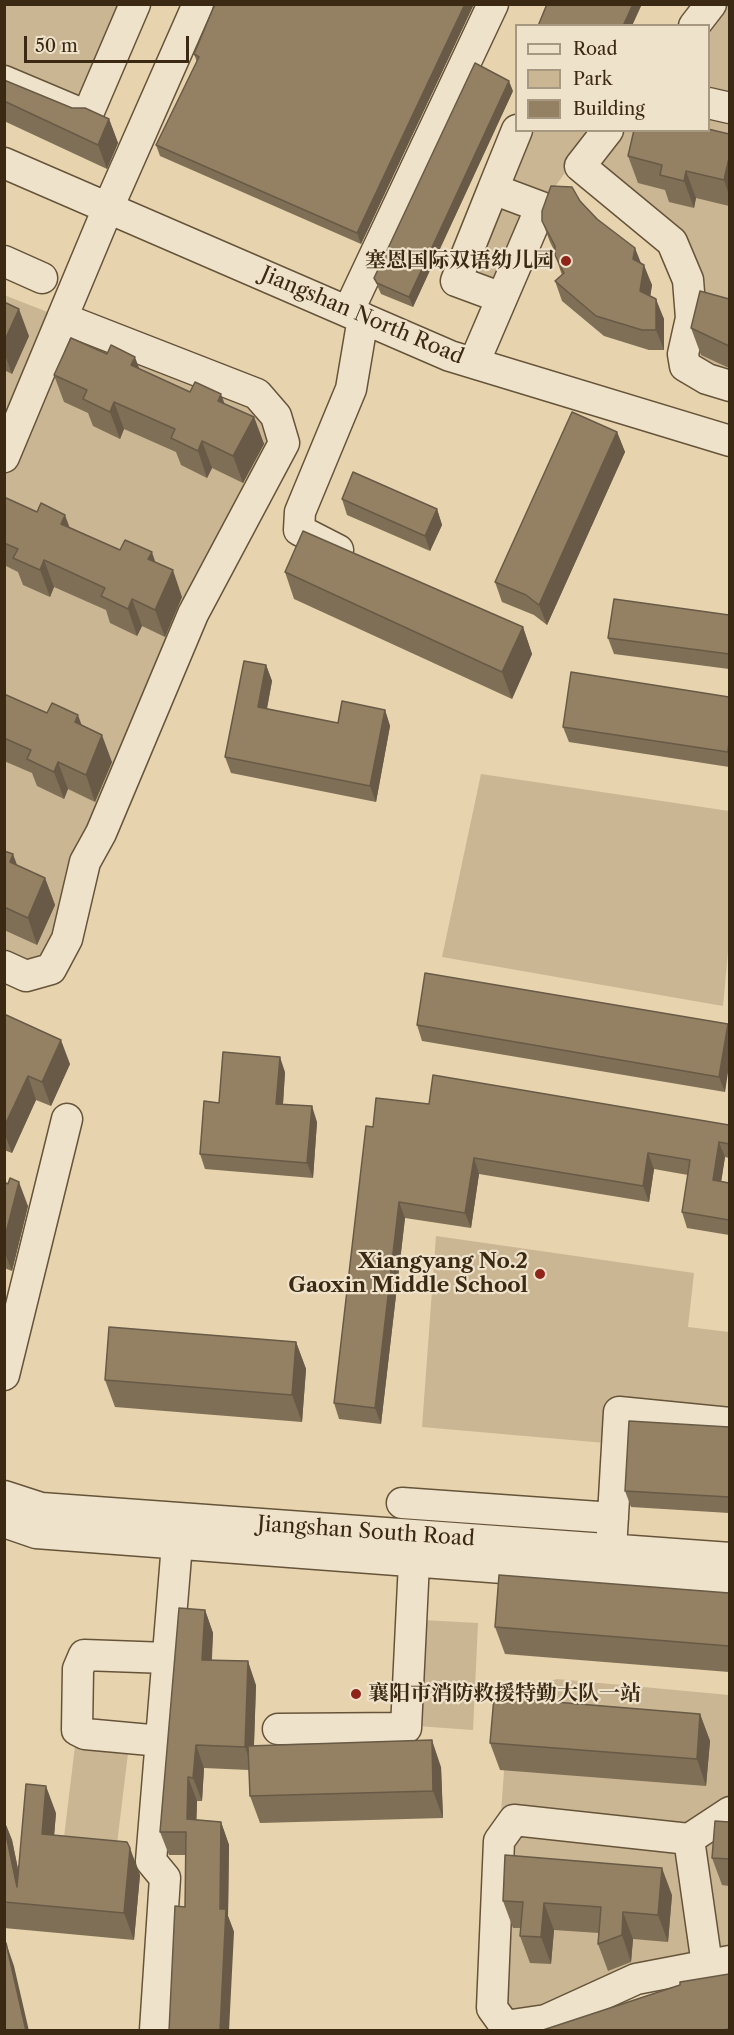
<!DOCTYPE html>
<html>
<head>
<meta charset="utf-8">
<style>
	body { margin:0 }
	#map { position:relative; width:734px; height:2035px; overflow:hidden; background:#e7d3ad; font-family:"Libre Caslon Text",serif }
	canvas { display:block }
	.frame { position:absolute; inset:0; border:6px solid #3b2914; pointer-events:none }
	.legend { position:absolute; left:515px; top:24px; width:195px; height:108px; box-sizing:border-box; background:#efe2ca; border:2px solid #a79881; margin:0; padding:8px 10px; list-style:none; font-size:18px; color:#3b2914 }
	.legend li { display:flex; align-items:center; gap:12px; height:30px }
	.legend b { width:30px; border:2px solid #a79881 }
	.scale { position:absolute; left:24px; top:36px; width:165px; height:27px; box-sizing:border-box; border:3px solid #3b2914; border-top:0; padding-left:8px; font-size:18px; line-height:21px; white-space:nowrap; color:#3b2914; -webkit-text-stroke:4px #efe2ca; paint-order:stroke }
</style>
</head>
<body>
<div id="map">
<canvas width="734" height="2035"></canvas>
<div class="frame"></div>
<ul class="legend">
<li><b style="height:8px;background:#efe2ca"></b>Road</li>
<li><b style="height:16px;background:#cab693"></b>Park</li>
<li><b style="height:16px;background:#948164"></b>Building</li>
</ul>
<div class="scale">50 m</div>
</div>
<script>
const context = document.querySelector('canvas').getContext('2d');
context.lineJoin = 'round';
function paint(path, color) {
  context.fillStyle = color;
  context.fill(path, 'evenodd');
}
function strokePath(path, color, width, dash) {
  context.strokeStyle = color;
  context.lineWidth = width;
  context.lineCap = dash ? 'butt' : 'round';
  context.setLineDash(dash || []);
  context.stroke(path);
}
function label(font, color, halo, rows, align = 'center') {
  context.font = font + ' "Libre Caslon Text","Noto Serif SC",serif';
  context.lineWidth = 4.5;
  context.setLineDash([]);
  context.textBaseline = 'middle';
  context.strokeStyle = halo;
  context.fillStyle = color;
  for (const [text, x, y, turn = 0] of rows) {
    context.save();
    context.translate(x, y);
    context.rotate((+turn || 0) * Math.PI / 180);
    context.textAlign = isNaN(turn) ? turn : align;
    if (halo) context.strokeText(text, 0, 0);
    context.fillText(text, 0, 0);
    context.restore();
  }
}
const green = new Path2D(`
	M5,5h130l-48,111 -82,-35z
	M711,5h18v381l-44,-20 3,-86 -108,-114 28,-35 100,-1v-104z
	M517,131h77l-53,76 -39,91 -46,-17z
	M4,295l253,99 27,49 -233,526 -47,-3z
	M481,774l248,37 1,119 -7,76 -281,-49z
	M436,1236l258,37 -6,54 41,5v91l-112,21 -195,-17z
	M422,1620l56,3 -5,107 -56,-4z
	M557,1679l172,16v266l-224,65 -6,-185 10,-139 23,-15z
	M76,1738l53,7 -12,99 -53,-7z`);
const minor = new Path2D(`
	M694,26l17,-22
	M4,81l83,35 48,-112
	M708,103l22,5
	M608,130l-28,36 92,76 16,38 3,38 -8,36 2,12 22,13 23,7
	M4,163l446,193 280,85
	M493,189l-37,92 46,17
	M4,261l38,17
	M348,312l145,-308
	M474,363l67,-156 -48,-18 24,-59
	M4,457l104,-249 90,-204
	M338,550l-39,-20 1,-18 51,-123 12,-71
	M4,966l22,10 25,-7 16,-30 18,-77 16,-29 92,-219 91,-171 -8,-27 -19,-22 -195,-76
	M4,1375l63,-256
	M4,1496l37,12 689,50
	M402,1503l211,15
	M4,1522l32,11 694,52
	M611,1550l8,-138 111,11
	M278,1729l128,-1 8,-166
	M161,1741l-76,-7 -8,-4 1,-61 6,-14 83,3
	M730,1812l-41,27 -175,-19 -15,21 -7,167 13,18 41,-6 90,-41 94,-18
	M689,1839l18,126
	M155,2030l10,-152 -14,-17 26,-317`);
const wall = new Path2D(`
	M215,4h259l-113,240 -201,-88 -4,-11 41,-83 -3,-8z
	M4,80l68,28 37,11 9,24 -11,26 -103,-48z
	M513,91l-100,216 -32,-13 -7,-16z
	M729,134v72l-33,-8 -2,10 -25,-6 -4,-12 -27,-7 -10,-27z
	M580,201l61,62 11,22 -2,11 14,23v31h-15l-45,-14 -42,-35 -7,-20 7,-6 -7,-20v-3l-5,-10 -8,-21z
	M729,299v69l-28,-13 -10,-27z
	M4,302l25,34 -17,38 -8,-4z
	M140,369l50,23 35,12 29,13 10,27 -21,39 -31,-15 -5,10 -26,-13 -5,-13 -52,-23 -4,10 -27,-13 -5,-13 -24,-11 -10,-27z
	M617,432l8,20 -78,173 -13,-10 -32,-13 -7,-20z
	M4,497l116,53 35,12 27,35 -17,40 -23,-11 -5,10 -27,-13 -4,-13 -52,-23 -4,10 -27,-12 -5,-13 -14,-7z
	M342,499l95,10 5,16 -12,26 -83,-36z
	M285,572l238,55 9,27 -20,45 -218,-100z
	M729,615v54l-115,-15 -6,-16z
	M266,665l6,16 -5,28 71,14 47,-13 5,16 -14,76 -145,-29 -6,-16z
	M4,694l43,19 35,12 30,37 -17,40 -27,-13 -4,10 -27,-13 -5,-13 -28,-12z
	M729,697v70l-160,-25 -6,-15z
	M4,851l13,14 28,13 10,27 -18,40 -33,-15z
	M4,1014l66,50 -19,42 -15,-6 -24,53 -8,-3z
	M728,1024l-3,68 -303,-51 -5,-16z
	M285,1072l-2,32 34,18 -4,56 -108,-9 -5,-15 19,-51z
	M429,1104l300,21v33l-4,-1 -4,24 8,2v52l-42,-7 -5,-16 6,-37 -34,-6 -5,33 -170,-28 -8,54 -66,-10 -24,206 -42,-5 -5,-16 39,-276z
	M4,1182l24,24 -16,65 -8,-3z
	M296,1342l10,27 -4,53 -187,-15 -10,-27z
	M729,1427v86l-98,-6 -6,-16z
	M729,1593v79l-224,-18 -10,-27z
	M205,1610l8,23 -1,27 44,25 -2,61 187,21 2,51 -183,5 -10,-27 -1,-26 -45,-2 -2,33h-5l-1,19 25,2 8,23 -1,71 6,16 -49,-25v-52h-16l-9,-23z
	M700,1714l10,27 -4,45 -206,-16 -10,-27z
	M56,1813l-2,22 86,40 -6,65 -130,-12v-108l8,20 7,33z
	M729,1822v64l-7,-1 -10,-27z
	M672,1895l-4,47 -35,-3 -2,23 -23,9 -10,-27 1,-11 -45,-3 -3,34 -21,-1 -10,-27 1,-8h-8l-10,-27z`);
const shadedWall = new Path2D(`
	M465,4h9l-113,240 -4,-11z
	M633,4h9l-10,22h-9z
	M509,81l4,10 -100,216 -4,-10z
	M109,119l9,24 -11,26 -9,-24z
	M729,158v37l-5,-15z
	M686,171l10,27 -2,10 -10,-27z
	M635,248l8,20 -10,-9z
	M644,265l8,20 -4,27 -8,-21z
	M656,299l8,20v31l-8,-20z
	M19,309l10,27 -17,38 -8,-22v-10z
	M135,357l10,27 -14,-19z
	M221,394l10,27 -13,-20z
	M114,402l10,27 -4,10 -10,-27z
	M254,417l10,27 -21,39 -10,-27z
	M617,432l8,20 -78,173 -8,-20z
	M202,441l10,27 -5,10 -9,-27z
	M437,509l5,16 -12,26 -5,-15z
	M65,515l10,27 -14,-18z
	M152,552l9,27 -13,-20z
	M44,560l10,27 -4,10 -10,-27z
	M173,570l9,27 -17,40 -10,-27z
	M132,599l10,27 -5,10 -9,-27z
	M523,627l9,27 -20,45 -10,-27z
	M266,665l6,16 -8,42 -6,-16z
	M385,710l5,16 -14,76 -6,-16z
	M78,715l10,27 -13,-20z
	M102,735l10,27 -17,40 -9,-27z
	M58,762l10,27 -4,10 -10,-27z
	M13,854l10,27 -13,-19z
	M45,878l10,27 -18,40 -9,-27z
	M728,1024l1,4v38l-4,26 -6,-15z
	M61,1040l9,24 -19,42 -9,-24z
	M280,1057l5,15 -3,47 -6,-15z
	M28,1076l8,24 -24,53 -8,-21v-5z
	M312,1106l5,16 -4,56 -6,-15z
	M719,1142l6,15 -6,39 -6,-16z
	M648,1153l6,16 -5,33 -6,-16z
	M474,1158l5,16 -8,54 -6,-15z
	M19,1182l9,24 -16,65 -8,-20v-10z
	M399,1202l6,16 -24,206 -6,-16z
	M296,1342l10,27 -4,53 -10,-27z
	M205,1610l8,23 -3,50 -8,-23z
	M248,1661l8,24 -3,85 -8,-23z
	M700,1714l10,27 -4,45 -9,-27z
	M432,1740l9,27 2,51 -10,-27z
	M196,1745l8,23 -2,33 -9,-23z
	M188,1777l9,24 -1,42 -9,-24z
	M46,1786l10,27 -4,48 -10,-27z
	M4,1820l8,20 13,64 -8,-17 -13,-62z
	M221,1822l8,23 -1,71 6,16 -5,99h-9z
	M130,1848l10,27 -6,65 -10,-27z
	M662,1868l10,27 -4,47 -10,-27z
	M544,1903l10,27 -3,34 -10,-27z
	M623,1912l10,27 -2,23 -9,-27z
	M6,1943l8,23 15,65h-3z`);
const building = new Path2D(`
	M215,4h250l-108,229 -201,-88 43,-88 -5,-3z
	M547,4h86l-10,22h-85z
	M475,63l34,18 -100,216 -32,-14 -3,-5z
	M4,80l68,28h13l24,11 -11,26 -94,-44z
	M708,129l21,5v24l-5,22 -38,-9 -2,10 -24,-6 2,-10 -34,-9 6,-26h74z
	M551,186l21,1 8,14 17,18 38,29 -2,11 11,6 -4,26 16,8v31h-14l-46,-14 -41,-35 9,-8 -9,-18v-9l-13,-25v-10z
	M700,291l29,8v47l-38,-18z
	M4,302l15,7 -15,33z
	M71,338l36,16 4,-9 24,12 -4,8 59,27 5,-10 26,12 -3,7 36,16 -21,39 -31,-15 -4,10 -27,-13 4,-9 -61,-27 -4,10 -27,-13 4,-9 -33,-15z
	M572,412l45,20 -78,173 -13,-10 -31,-13z
	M353,472l84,37 -12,27 -83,-37z
	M4,497l33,15 4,-9 24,12 -4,9 59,26 5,-10 27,12 -4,7 25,11 -18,40 -23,-11 -4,10 -27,-13 4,-8 -61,-28 -4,10 -27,-12 5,-9 -14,-6z
	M303,531l220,96 -21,45 -217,-100z
	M614,599l115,16v39l-121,-16z
	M244,661l22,4 -8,42 80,16 4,-22 43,9 -15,76 -145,-29z
	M571,672l158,25v45l-1,10 -165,-25z
	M4,694l43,19 5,-10 26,12 -3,7 27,13 -16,40 -28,-13 -4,10 -27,-13 4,-9 -27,-12z
	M4,851l9,3 -3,8 35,16 -17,40 -24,-11z
	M425,973l303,51 -9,53 -302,-52z
	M4,1014l57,26 -19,42 -14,-6 -24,51z
	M223,1052l57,5 -4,47 36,2 -5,57 -107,-9 4,-53 15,2z
	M433,1075l296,50v19l-10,-2 -6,38 16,3v37l-47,-8 8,-52 -42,-7 -5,33 -169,-28 -9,55 -66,-11 -24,206 -41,-5 32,-277 7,1 3,-29 53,6z
	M10,1178l9,4 -15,59v-59l4,2z
	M109,1327l187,15 -4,53 -187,-15z
	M629,1421l100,6v70l-104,-6z
	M499,1575l230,18v53l-234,-19z
	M179,1608l26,2 -3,50 46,1 -3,86 -49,-2 -3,33 -5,-1 -1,42 34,3 -1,87h6l-6,122h-51l6,-125 10,1 1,-75h-26z
	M494,1697l206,17 -3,45 -207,-16z
	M432,1740l1,51 -183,5 -2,-50z
	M26,1784l20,2 -4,48 85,8 3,6 -6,65 -120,-11v-77l13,62z
	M715,1821l14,1v37l-17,-1z
	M505,1855l157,13 -4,47 -35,-3 -1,23 -24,9 3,-37 -57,-4 -3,34 -21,-1 3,-34 -20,-1z
	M4,1943h2l20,88h-22z
	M729,1974v55l-11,2h-178l140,-46v-3z`);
const markers = [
	[566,261,6,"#8f2418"],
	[540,1274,6,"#8f2418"],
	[356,1694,6,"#8f2418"]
];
const poiNames = [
	["塞恩国际双语幼儿园",554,261],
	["Xiangyang No.2",528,1262],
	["Gaoxin Middle School",528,1286],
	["襄阳市消防救援特勤大队一站",368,1694,"left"]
];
const streetNames = [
	["Jiangshan North Road",362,316,23],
	["Jiangshan South Road",366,1532,4]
];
paint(green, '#cab693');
strokePath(minor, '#66543a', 33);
strokePath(minor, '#efe2ca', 30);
paint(wall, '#7f6f56');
paint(shadedWall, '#685a46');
paint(building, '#948164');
strokePath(building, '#685a46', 1.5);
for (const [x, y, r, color] of markers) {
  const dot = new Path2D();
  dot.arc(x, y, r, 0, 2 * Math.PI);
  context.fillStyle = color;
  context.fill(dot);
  strokePath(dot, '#efe2ca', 2);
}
label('bold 21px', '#3b2914', '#efe2ca', poiNames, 'right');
label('21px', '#3b2914', '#efe2ca', streetNames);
</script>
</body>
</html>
